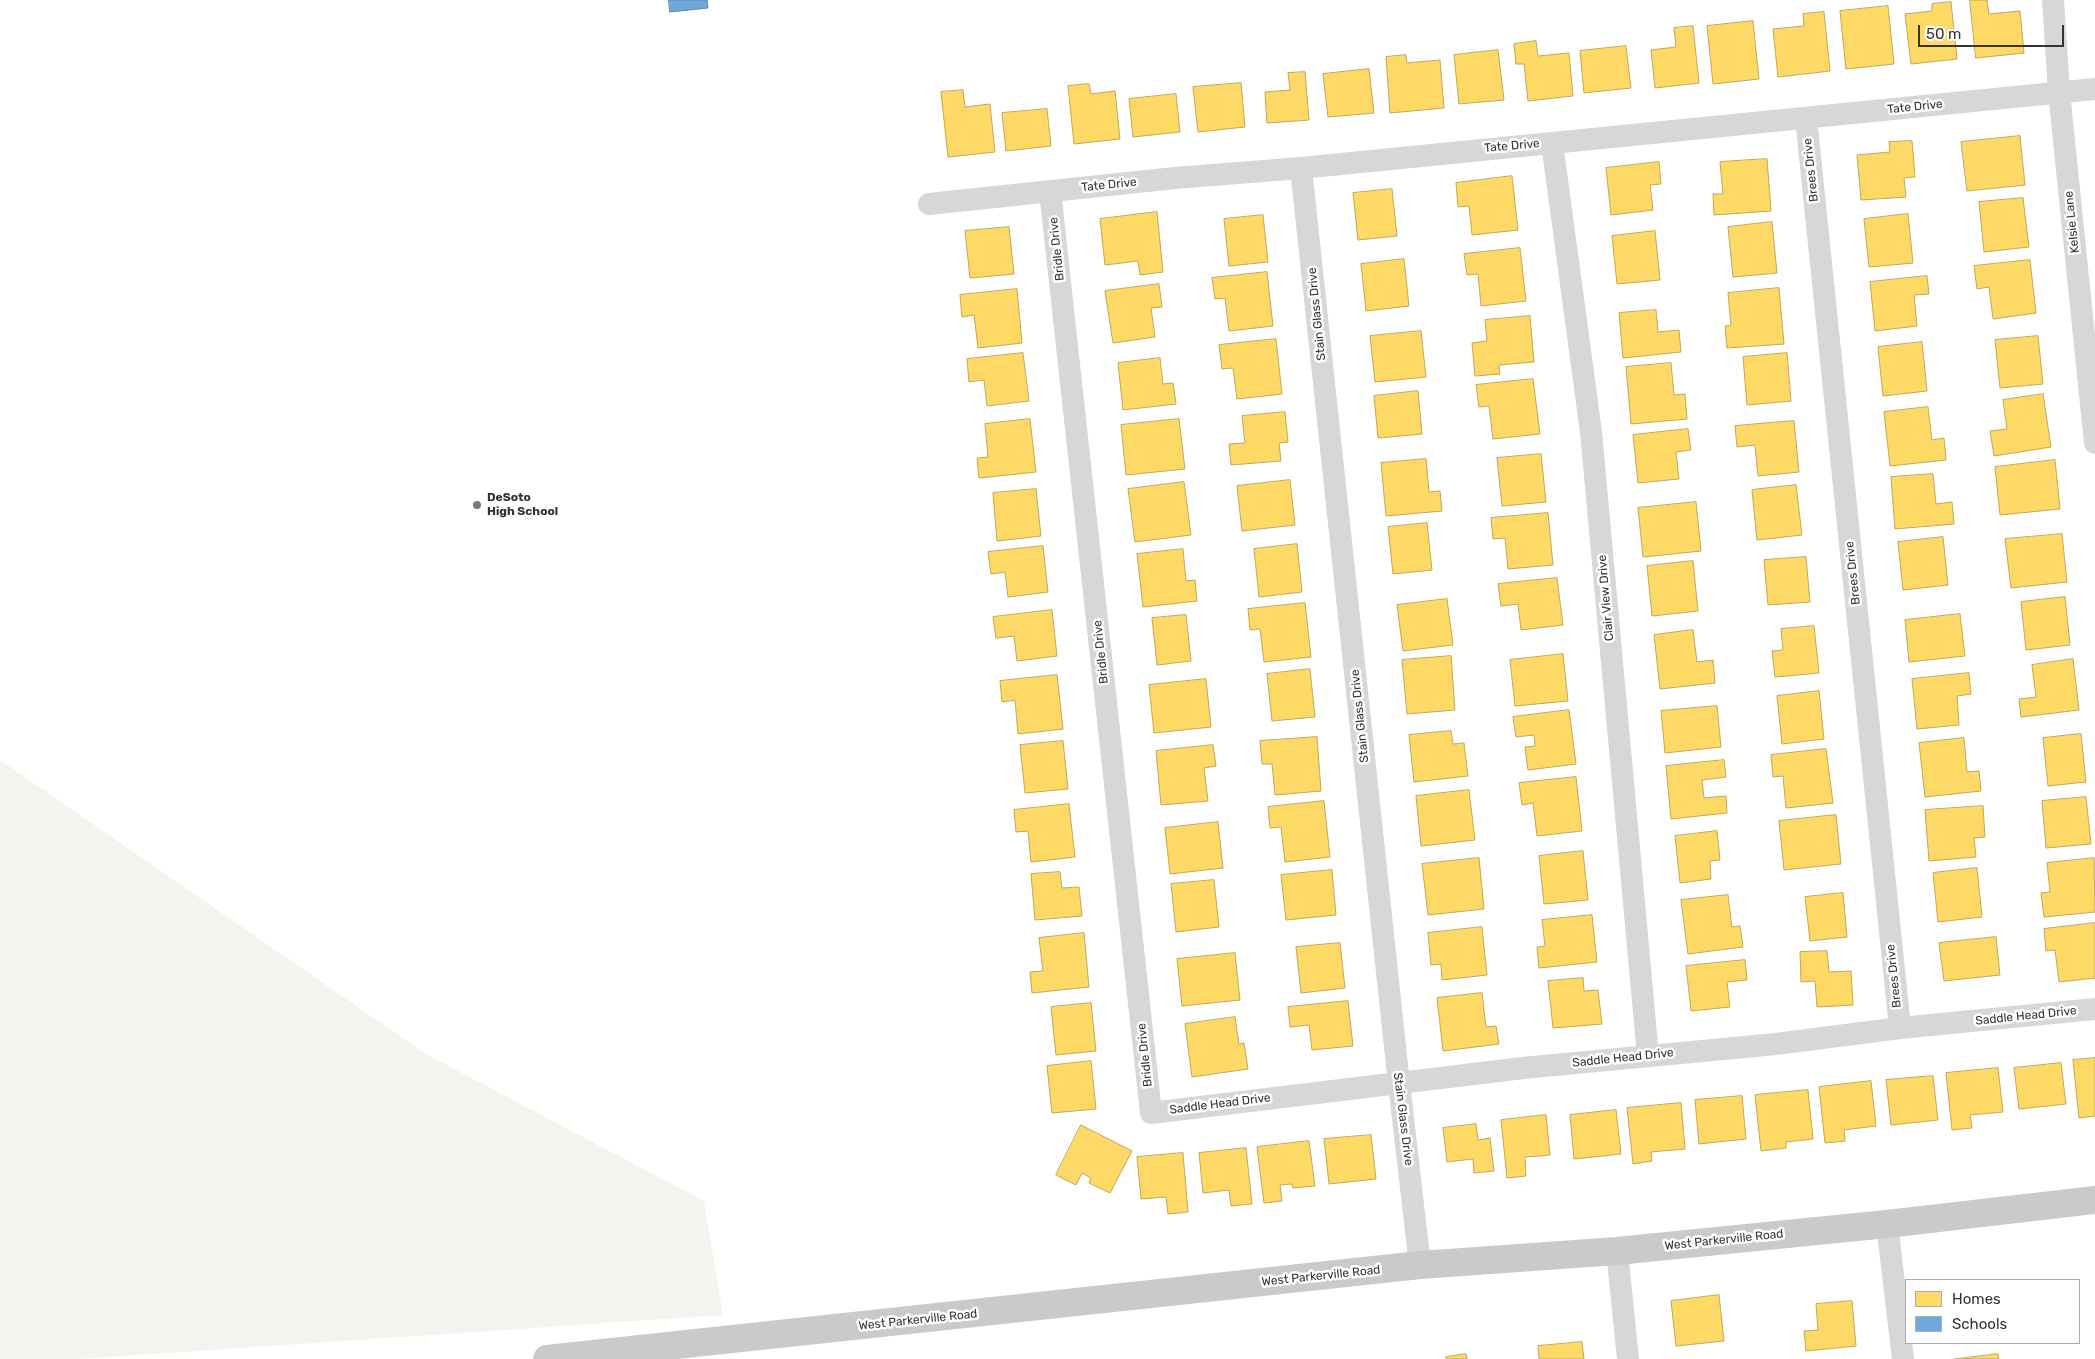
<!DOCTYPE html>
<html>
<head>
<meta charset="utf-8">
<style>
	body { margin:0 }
	#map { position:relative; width:2095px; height:1359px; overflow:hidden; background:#fff; font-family:Rubik,sans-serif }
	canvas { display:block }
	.legend { position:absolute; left:1905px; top:1279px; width:175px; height:65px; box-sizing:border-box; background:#fff; border:1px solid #adadad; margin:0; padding:6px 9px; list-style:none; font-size:15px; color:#333 }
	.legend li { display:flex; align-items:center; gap:10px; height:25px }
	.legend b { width:25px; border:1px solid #adadad }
	.scale { position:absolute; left:1918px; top:25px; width:146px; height:22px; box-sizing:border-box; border:2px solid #333; border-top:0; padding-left:6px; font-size:15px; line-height:18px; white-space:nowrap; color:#333; -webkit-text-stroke:4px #fff; paint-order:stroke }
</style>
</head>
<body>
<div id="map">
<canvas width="2095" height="1359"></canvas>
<ul class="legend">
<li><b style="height:14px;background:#ffd966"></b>Homes</li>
<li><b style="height:14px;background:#6fa8dc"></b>Schools</li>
</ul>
<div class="scale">50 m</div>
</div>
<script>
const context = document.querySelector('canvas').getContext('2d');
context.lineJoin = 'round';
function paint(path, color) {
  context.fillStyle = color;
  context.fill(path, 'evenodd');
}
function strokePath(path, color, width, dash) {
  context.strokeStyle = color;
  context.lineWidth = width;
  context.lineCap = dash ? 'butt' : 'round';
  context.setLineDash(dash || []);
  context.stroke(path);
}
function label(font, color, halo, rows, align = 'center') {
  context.font = font + ' Rubik,sans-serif';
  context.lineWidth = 5;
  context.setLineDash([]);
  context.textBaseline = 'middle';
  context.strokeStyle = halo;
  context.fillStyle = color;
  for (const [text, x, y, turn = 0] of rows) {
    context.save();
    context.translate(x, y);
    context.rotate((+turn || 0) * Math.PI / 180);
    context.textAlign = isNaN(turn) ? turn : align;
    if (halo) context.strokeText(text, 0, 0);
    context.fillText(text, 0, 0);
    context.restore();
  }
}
const green = new Path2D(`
	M0,760l426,294 278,147 19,114 -643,44h-80z`);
const homes = new Path2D(`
	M1970,0h17l2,14 31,-3 4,42 -48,5z
	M1951,2l6,57 -46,5 -6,-50 27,-3v-7z
	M1888,6l6,58 -48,5 -6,-58z
	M1824,12l6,59 -52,6 -5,-48 31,-3 -1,-12z
	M1753,21l6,58 -46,5 -6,-58z
	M1693,26l6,57 -44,5 -4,-38 25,-3 -2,-19z
	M1536,41l2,15 31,-3 4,43 -45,5 -4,-37h-8l-2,-20z
	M1626,46l5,42 -47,5 -4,-42z
	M1498,50l6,50 -45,4 -5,-49z
	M1406,55l1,8 33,-3 4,48 -54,5 -4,-56z
	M1369,69l5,44 -46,4 -5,-43z
	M1305,72l4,48 -42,3 -2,-31 25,-2 -2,-17z
	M1241,83l4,44 -47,5 -5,-45z
	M1089,84l2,10 24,-3 5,48 -46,5 -6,-58z
	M963,90l2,17 25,-3 5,48 -47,5 -7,-65z
	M1176,94l4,38 -47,5 -4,-38z
	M1047,109l4,37 -45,5 -4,-38z
	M2020,136l5,49 -58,6 -6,-49z
	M1912,141l3,36 -11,1 2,19 -45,3 -4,-45 33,-3 -1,-10z
	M1767,159l4,52 -57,4 -1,-21h10l-3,-32z
	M1659,162l2,22 -11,1 3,25 -42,5 -5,-47z
	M1512,176l6,54 -46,5 -3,-29 -11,1 -2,-24z
	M1392,189l5,47 -39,4 -5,-47z
	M2023,198l6,49 -45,5 -5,-50z
	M1157,212l6,60 -23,3 -2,-14 -33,4 -5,-46z
	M1908,214l5,49 -44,4 -5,-48z
	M1263,215l5,47 -39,4 -5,-47z
	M1772,222l5,51 -44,4 -5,-50z
	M1009,227l5,47 -44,4 -5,-47z
	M1655,231l5,49 -43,4 -5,-48z
	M1520,248l6,53 -45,5 -3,-32 -11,1 -3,-21z
	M1404,259l5,47 -43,5 -5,-47z
	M2030,260l6,53 -43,6 -4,-32 -12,2 -3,-23z
	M1267,272l6,54 -44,5 -4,-33 -10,1 -3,-21z
	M1927,276l2,18 -15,1 3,31 -42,5 -5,-49z
	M1159,284l3,23 -11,1 4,29 -42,6 -8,-52z
	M1779,288l5,56 -57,4 -2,-22 6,-1 -3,-32z
	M1017,289l5,54 -44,5 -4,-33 -12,2 -2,-22z
	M1656,310l2,22 21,-2 2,22 -58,6 -4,-45z
	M1530,316l4,46 -35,3 1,9 -25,2 -3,-33 15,-2 -2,-21z
	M1421,331l5,46 -51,5 -5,-46z
	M2038,336l5,48 -43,4 -5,-48z
	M1276,339l6,55 -45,5 -4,-31 -11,1 -3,-24z
	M1922,342l5,49 -44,5 -5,-49z
	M1023,353l6,48 -42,5 -3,-26 -15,2 -2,-23z
	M1787,353l4,48 -44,4 -4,-48z
	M1160,358l3,26 10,-1 3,21 -53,6 -5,-47z
	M1671,363l3,32 11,-1 2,25 -56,5 -5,-57z
	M1533,379l7,55 -47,5 -4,-33 -10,1 -3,-22z
	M1418,391l4,43 -44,4 -4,-42z
	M2043,394l8,53 -57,9 -4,-25 17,-2 -4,-29z
	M1928,407l4,33 12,-2 2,22 -56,6 -6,-54z
	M1285,412l3,30 -9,1 2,18 -50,4 -2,-21 16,-1 -3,-27z
	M1030,419l6,53 -57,6 -2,-20 11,-1 -3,-33z
	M1179,419l6,50 -59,6 -5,-50z
	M1794,421l5,51 -41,4 -3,-31 -18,2 -2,-21z
	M1688,429l3,21 -15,2 3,27 -41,4 -5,-48z
	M1541,454l5,48 -44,4 -5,-48z
	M1426,459l3,33 11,-1 2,20 -56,5 -5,-53z
	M2055,460l5,49 -60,6 -5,-48z
	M1933,474l3,30 16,-2 2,22 -59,5 -4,-52z
	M1290,480l5,45 -53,6 -5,-45z
	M1184,482l7,53 -56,7 -7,-53z
	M1796,485l6,50 -45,5 -5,-50z
	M1036,489l5,47 -44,5 -4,-48z
	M1696,502l5,49 -58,6 -5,-49z
	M1548,513l5,52 -45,4 -3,-31 -12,1 -2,-21z
	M1427,523l5,47 -39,4 -5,-47z
	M2062,534l5,48 -56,6 -6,-49z
	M1943,537l5,48 -45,5 -5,-48z
	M1297,544l5,48 -43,5 -5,-48z
	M1043,546l5,46 -40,5 -3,-25 -14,2 -3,-22z
	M1183,549l3,32 9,-1 2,21 -54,6 -6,-53z
	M1806,557l4,45 -42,3 -4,-45z
	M1693,561l5,50 -46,5 -5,-50z
	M1557,578l6,47 -42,5 -3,-26 -17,2 -3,-22z
	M2065,597l5,48 -44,5 -5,-48z
	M1447,599l6,46 -50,6 -6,-46z
	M1305,603l6,54 -47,5 -4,-33 -10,1 -2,-21z
	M1052,610l5,46 -40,5 -3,-25 -18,2 -3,-21z
	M1960,614l5,42 -56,6 -4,-42z
	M1186,615l5,46 -34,4 -5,-47z
	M1814,626l5,47 -44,4 -3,-26 11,-1 -2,-21z
	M1693,630l4,32 16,-2 2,23 -55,6 -6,-54z
	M1563,654l5,47 -53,5 -5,-46z
	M1451,656l4,54 -48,4 -5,-54z
	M2073,659l6,51 -58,7 -2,-18 17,-2 -4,-32z
	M1310,669l5,48 -43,4 -5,-47z
	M1969,673l2,21 -14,2 2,29 -42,4 -5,-50z
	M1057,675l6,54 -45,5 -3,-34 -13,2 -2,-21z
	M1206,679l5,48 -57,6 -5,-48z
	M1819,691l5,48 -42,5 -5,-48z
	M1717,706l4,41 -56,6 -4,-42z
	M1569,710l7,54 -48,6 -3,-23 10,-1 -1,-11 -18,2 -3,-20z
	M1451,731l2,13 11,-1 4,33 -54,6 -5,-47z
	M2081,734l5,48 -38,4 -5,-48z
	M1317,737l4,54 -46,4 -3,-31h-10l-2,-23z
	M1964,738l3,34 12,-1 2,20 -56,6 -6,-54z
	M1063,741l5,48 -43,4 -5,-48z
	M1213,745l3,21 -12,2 4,33 -47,4 -5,-54z
	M1826,749l7,54 -47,5 -3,-32 -10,1 -2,-22z
	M1724,760l2,17 -24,3 2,18 22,-2 1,17 -56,6 -5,-53z
	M1576,777l6,54 -45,5 -4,-33 -11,2 -3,-22z
	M1469,790l6,50 -54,6 -5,-50z
	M2086,797l5,47 -45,4 -4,-47z
	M1324,801l6,56 -45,5 -4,-35 -11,1 -2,-21z
	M1069,804l6,53 -44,5 -3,-31 -12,1 -2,-22z
	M1983,806l2,31 -11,1 2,19 -47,4 -4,-51z
	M1836,815l5,49 -57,6 -5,-49z
	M1218,822l5,46 -53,6 -5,-46z
	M1717,831l3,29 -10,1 1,18 -31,4 -5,-47z
	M1583,851l5,49 -44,4 -5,-48z
	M1479,858l5,51 -56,6 -6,-51z
	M2094,858l1,54 -51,5 -3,-24 9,-1 -3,-29z
	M1977,868l5,49 -44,5 -5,-49z
	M1332,870l4,45 -50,5 -5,-45z
	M1060,872l2,16 17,-1 3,29 -47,4 -4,-46z
	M1214,880l5,47 -43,5 -5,-48z
	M1843,893l4,44 -37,4 -5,-44z
	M1728,895l4,32 8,-1 3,21 -55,7 -7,-54z
	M1592,915l5,47 -58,6 -2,-21 8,-1 -3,-26z
	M2095,923v55l-36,4 -4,-32 -9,1 -2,-22z
	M1482,927l5,48 -45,5 -1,-16 -10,1 -3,-32z
	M1084,933l5,54 -57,6 -2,-21 13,-1 -4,-33z
	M1996,937l4,38 -56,6 -5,-38z
	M1340,943l5,45 -44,5 -5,-46z
	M1827,951l2,21 22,-1 2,34 -36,2 -2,-26 -14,1 -1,-30z
	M1235,953l5,47 -58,6 -5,-47z
	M1745,960l2,20 -20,2 3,25 -39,4 -5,-45z
	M1583,978l1,13 14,-1 4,34 -49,4 -5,-47z
	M1482,993l4,34 10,-1 3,18 -56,7 -6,-53z
	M1348,1001l5,45 -41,4 -3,-25 -19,2 -2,-20z
	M1091,1003l5,48 -40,4 -5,-48z
	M1235,1017l4,27 5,-1 4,26 -56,8 -7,-53z
	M2095,1058v58l-16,2 -6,-58z
	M1091,1061l5,48 -44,4 -5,-47z
	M2061,1063l5,41 -47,5 -5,-41z
	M1998,1068l5,44 -33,3 2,13 -20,2 -6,-57z
	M1933,1076l5,44 -47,5 -5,-45z
	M1871,1081l5,45 -32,4 1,11 -20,2 -6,-56z
	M1808,1090l5,49 -27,3v6l-25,3 -6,-56z
	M1742,1096l4,43 -47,5 -4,-44z
	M1681,1103l4,46 -34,3 1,9 -19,3 -6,-56z
	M1616,1110l5,44 -47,5 -4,-44z
	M1546,1115l4,40 -25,2 1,19 -19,2 -6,-58z
	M1476,1124l2,16 12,-2 4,33 -20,2 -1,-14 -26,3 -4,-34z
	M1081,1125l51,26 -22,42 -21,-10 2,-5 -9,-5 -6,12 -20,-10z
	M1371,1135l5,44 -47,5 -5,-45z
	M1309,1141l6,45 -22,2 -1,-4 -12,1 2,16 -18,2 -7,-56z
	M1246,1148l6,56 -21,2 -2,-16 -26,3 -4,-40z
	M1183,1153l5,59 -20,2 -2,-17 -25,2 -4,-42z
	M1719,1295l5,46 -48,5 -5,-45z
	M1852,1301l4,45 -50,5 -2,-20 14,-1 -2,-26z
	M1582,1342l2,17h-45l-1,-13z
	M1466,1354l1,5h-21v-2z
	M1998,1354l1,5h-44z`);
const schools = new Path2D(`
	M669,0h38l1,8 -38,4z`);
const minor = new Path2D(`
	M2053,0l6,92 36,351
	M1806,118l94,910
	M1552,143l39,289 57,624
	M1301,168l98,916 21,181
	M1050,191l101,922 372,-45 253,-24 124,-16 195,-19
	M929,204l246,-26 126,-10 794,-79
	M1887,1224l16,135
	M1617,1251l11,108`);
const major = new Path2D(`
	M547,1359l873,-94 197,-14 270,-27 208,-24`);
const markers = [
	[477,505,5,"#7a7a7a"]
];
const streetNames = [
	["Tate Drive",1915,107,-6],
	["Tate Drive",1512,146,-5],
	["Brees Drive",1811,170,-96],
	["Tate Drive",1109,185,-6],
	["Kelsie Lane",2072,222,-96],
	["Bridle Drive",1057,249,-96],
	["Stain Glass Drive",1317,314,-96],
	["Brees Drive",1853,573,-96],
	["Clair View Drive",1606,598,-95],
	["Bridle Drive",1101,652,-96],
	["Stain Glass Drive",1360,716,-96],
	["Brees Drive",1894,976,-96],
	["Saddle Head Drive",2026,1016,-6],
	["Bridle Drive",1145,1055,-96],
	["Saddle Head Drive",1623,1058,-6],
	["Saddle Head Drive",1220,1104,-7],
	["Stain Glass Drive",1403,1119,83],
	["West Parkerville Road",1724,1240,-6],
	["West Parkerville Road",1321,1276,-6],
	["West Parkerville Road",918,1320,-6]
];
const poiNames = [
	["DeSoto",487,498],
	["High School",487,512]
];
paint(green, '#f2f5ed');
paint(homes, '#ffd966');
strokePath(homes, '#c2a757', 1);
paint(schools, '#6fa8dc');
strokePath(schools, '#5d85a9', 1);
strokePath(minor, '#d7d7d7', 22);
strokePath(major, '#cacaca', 28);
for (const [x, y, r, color] of markers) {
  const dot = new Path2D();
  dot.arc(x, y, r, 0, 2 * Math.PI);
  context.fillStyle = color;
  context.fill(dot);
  strokePath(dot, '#fff', 2);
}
label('12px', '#333', '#fff', streetNames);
label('bold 12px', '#333', '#fff', poiNames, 'left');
</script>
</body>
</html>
